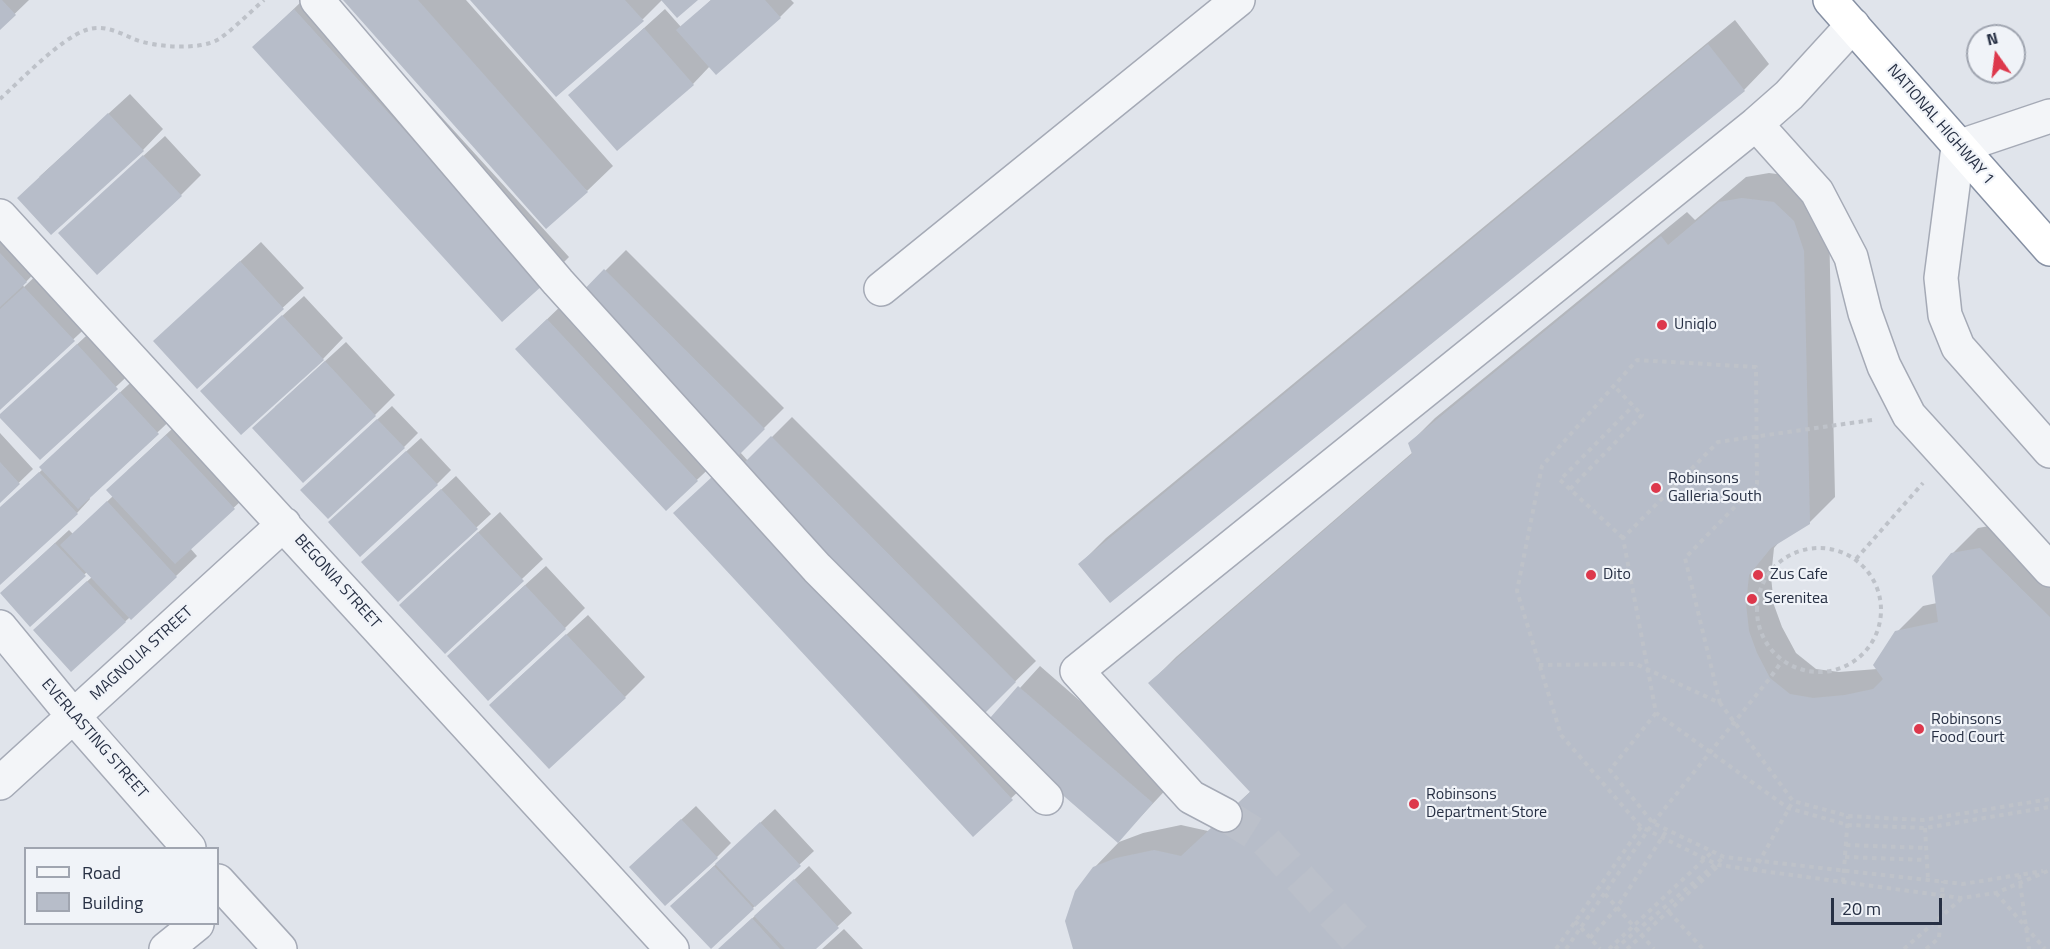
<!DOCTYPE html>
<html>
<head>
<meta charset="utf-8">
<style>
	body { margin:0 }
	#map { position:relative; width:2050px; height:949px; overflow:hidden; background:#e0e4eb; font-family:"Titillium Web",sans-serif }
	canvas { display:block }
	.legend { position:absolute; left:24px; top:847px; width:195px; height:78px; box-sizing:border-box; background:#f0f3f8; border:2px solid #a0a5b0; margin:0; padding:8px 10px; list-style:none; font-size:18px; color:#273044 }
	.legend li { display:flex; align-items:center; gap:12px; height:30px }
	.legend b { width:30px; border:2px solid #a0a5b0 }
	.north { position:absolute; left:1966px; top:24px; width:60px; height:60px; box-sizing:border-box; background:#f0f3f8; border:2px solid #a0a5b0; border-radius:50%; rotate:346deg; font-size:16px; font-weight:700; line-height:24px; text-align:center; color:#273044 }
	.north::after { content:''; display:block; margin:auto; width:21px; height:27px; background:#dd384c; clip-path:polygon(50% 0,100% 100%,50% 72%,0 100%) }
	.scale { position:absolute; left:1831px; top:898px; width:111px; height:27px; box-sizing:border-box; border:3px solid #273044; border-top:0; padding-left:8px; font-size:18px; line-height:21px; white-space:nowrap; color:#273044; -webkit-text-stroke:4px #f0f3f8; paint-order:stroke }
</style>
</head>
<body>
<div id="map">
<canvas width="2050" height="949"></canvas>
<ul class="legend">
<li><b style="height:8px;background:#f3f5f8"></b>Road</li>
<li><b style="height:16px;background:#b7bdc9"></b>Building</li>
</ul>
<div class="north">N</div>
<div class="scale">20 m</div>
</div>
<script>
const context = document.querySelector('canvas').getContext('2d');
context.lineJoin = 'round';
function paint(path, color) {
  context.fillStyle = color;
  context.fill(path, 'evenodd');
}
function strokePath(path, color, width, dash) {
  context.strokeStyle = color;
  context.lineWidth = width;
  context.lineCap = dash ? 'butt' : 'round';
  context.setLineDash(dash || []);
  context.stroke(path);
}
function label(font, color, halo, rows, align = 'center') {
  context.font = font + ' "Titillium Web",sans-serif';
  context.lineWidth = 4.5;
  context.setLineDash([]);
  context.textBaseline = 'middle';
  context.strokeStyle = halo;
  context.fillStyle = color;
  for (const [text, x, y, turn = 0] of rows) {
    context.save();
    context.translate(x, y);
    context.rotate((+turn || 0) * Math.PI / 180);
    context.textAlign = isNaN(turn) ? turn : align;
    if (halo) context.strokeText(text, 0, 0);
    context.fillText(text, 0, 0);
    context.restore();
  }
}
const shadow = new Path2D(`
	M0,0h29l-29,28z
	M303,0h32l234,257 -26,26 -289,-236z
	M345,0h121l147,166 -26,25z
	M472,0h190l-19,19z
	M711,0h80l3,3 -14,14 -70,49 -17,18 -123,11 95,-86 16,18z
	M1735,20l34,44 -25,26 -664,474 26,-26z
	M130,94l33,35 -20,21 -104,27z
	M165,136l36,39 -20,20 -100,18z
	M1769,173l31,4 29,47 6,273 -26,26 -29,18 -6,7 -3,29 3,28 8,22 14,26 20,16 23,3 38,-3 20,-37 26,-26 14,-3 15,-49 26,-26 28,-5 44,44v382h-975l19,-81 25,-26 24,-9 38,-8 27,6 43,-40 -101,-108 26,-26 237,-205 -4,-8 26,-26 252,-206 8,8 51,-43z
	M0,224l46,37 -23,24 1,2 21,-20 49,53 -94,88z
	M261,242l43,46 -107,99 -42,-46z
	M626,250l158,158 -44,44 8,9 44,-44 244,244 -54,53 7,8 51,-56 133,116 -55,59 -79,-69 -66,62 -237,-379 -158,-157z
	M304,296l39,42 -20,21 -101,12z
	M568,299l150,161 -52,49 -129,-180z
	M98,325l39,42 -97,91 -19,-62z
	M346,342l49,53 -20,20 -100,-8z
	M141,373l37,40 -89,84 1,2 -13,14 -77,70v-75l43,-39 18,-22z
	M392,406l26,27 -14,14 -88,29z
	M187,415l68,73 -65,60 7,8 -21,20 -105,94 -22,-54 43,-39 -5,-5 -57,53 -15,-45 54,-50 4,4 40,-38 15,-26z
	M0,433l33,36 -33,32z
	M421,438l30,32 -14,14 -93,24z
	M456,476l35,38 -93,86 -21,-52z
	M500,512l43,47 -98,93 -24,-67z
	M546,566l39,42 -20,20 -96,8z
	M588,615l57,62 -20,20 -113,-13z
	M696,806l35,37 -14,14 -72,-4z
	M775,809l39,42 -103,96 -25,-55z
	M809,866l43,47 -39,36h-94z
	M844,929l19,20h-41z`);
const building = new Path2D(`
	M0,0h2l14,15 -16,15z
	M343,0h75l170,192 -42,37z
	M470,0h155l19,21 -88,76z
	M661,0h37l-21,18z
	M711,0h54l16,18 -65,57 -40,-45z
	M294,9l250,275 -42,38 -250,-275z
	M644,28l50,57 -77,66 -49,-56z
	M1708,44l37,47 -635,512 -32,-39z
	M108,113l36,38 -93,84 -34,-37z
	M143,155l39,41 -85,79 -39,-42z
	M1742,198l32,4 20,19 10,30 6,273 -39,24 -22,27 -3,29 3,27 8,22 13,25 20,16 23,4 32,-3 28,-6 10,-10 -10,-14 22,-34 43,-9 -6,-46 19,-23 29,-5 70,69v332h-977l-8,-28 10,-30 18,-24 23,-9 38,-8 27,6 69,-64 -102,-109 264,-229 -4,-11 253,-207 7,9 51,-43z
	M0,253l27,29 -27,25z
	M240,261l44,48 -87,80 -44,-48z
	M604,269l161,160 -28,28 -161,-159z
	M24,287l51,54 -75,69v-101z
	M282,315l42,45 -83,75 -41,-44z
	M547,319l151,162 -32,30 -151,-162z
	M77,344l41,45 -78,71 -40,-42v-4z
	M325,361l51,55 -73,67 -51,-55z
	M120,392l39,42 -81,75 -39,-42z
	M377,419l28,29 -77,71 -28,-29z
	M166,435l69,74 -60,55 -69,-74z
	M771,436l245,246 -35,35 -245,-246z
	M406,451l32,34 -78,72 -32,-35z
	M0,462l20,22 -20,19z
	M39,472l39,42 -78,71v-78z
	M713,476l300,324 -40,37 -300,-324z
	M441,489l37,40 -80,73 -37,-40z
	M107,501l70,76 -46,43 -71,-75z
	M478,532l46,49 -79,73 -46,-49z
	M55,543l31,33 -56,51 -30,-34z
	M87,581l39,41 -55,50 -38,-42z
	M525,585l41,44 -78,72 -41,-45z
	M566,634l60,64 -77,71 -60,-64z
	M1018,686l135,117 -35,40 -135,-117z
	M681,819l37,39 -53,48 -36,-39z
	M760,822l41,44 -46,41 -40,-43z
	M714,866l40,43 -43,40 -41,-43z
	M794,879l45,49 -23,21h-31l-31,-33z
	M752,918l28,31h-62z`);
const minorTunnel = new Path2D(`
	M1225,815l40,25 100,109`);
const path = new Path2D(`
	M0,99c21,-19 60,-60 86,-69 17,-6 32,2 48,9 19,8 66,12 85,0 16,-11 30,-26 45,-39
	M1872,420l-154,22 -95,96 33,175 132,95 60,17 77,3 125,-21
	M1570,489l72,-74 -28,-29
	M1623,538l-63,-58 73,-74
	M1757 610a62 62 0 1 1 124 0a62 62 0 1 1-124 0Z
	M1856,559l67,-76
	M1539,665l97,-1 84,39 73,98 55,15 75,4 127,-21
	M1720,703l-35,-145 72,-74 -1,-117 -119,-7 -95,106 -25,125 44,144 80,92 77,38 243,33 35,-5 54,-23
	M1656,713l-46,57 43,53 71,34 239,27 80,-13
	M1925,828l3,52
	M1846,845l80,3
	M1845,857l81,3
	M1754,871l39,-70
	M2019,875l10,74
	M1843,882l5,-66
	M1996,893l49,56
	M1605,894l49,55
	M1669,912l34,37
	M1575,921l25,28
	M1590,938l26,-29 51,-79
	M1556,949l85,-122
	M1566,949l87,-126 117,-145 12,-17
	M1609,949l103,-97
	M1615,949l109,-92
	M1627,949l91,-83
	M1904,949l57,-50
	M1926,949l13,-11 4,-57`);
const minor = new Path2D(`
	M317,0l241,282 259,286 229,230
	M2050,116l-92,31 -17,131 4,37 13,32 92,104
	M1756,124l61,68 34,65 14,56 19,53 25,49 141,155
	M0,216l672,733
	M881,289l357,-289
	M0,627l74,90 115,131
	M0,783l284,-259
	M1225,815l-34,-18 -114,-126 679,-547 33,-29 64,-70
	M218,881l62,68
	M166,949l31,-25`);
const highway = new Path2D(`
	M1830,0l220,249`);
const markers = [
	[1662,325,6,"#dd384c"],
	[1656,488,6,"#dd384c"],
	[1591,575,6,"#dd384c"],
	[1758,575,6,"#dd384c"],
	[1752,599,6,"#dd384c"],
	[1919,729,6,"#dd384c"],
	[1414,804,6,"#dd384c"]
];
const streetNames = [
	["NATIONAL HIGHWAY 1",1940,125,49],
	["BEGONIA STREET",337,582,48],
	["MAGNOLIA STREET",142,654,-42],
	["EVERLASTING STREET",94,739,49]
];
const poiNames = [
	["Uniqlo",1674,325],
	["Robinsons",1668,479],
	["Galleria South",1668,497],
	["Dito",1603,575],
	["Zus Cafe",1770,575],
	["Serenitea",1764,599],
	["Robinsons",1931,720],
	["Food Court",1931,738],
	["Robinsons",1426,795],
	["Department Store",1426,813]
];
paint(shadow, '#0003');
paint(building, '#b7bdc9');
strokePath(minorTunnel, '#bbc0ca', 33, [33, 16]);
strokePath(minor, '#a5aab6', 36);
strokePath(highway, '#8690a3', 36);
strokePath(path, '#bec2c9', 4, [4.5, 4.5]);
strokePath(minor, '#f3f5f8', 33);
strokePath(highway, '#fff', 33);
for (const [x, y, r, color] of markers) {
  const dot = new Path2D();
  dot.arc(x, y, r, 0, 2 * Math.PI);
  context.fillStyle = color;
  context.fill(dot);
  strokePath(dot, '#f0f3f8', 2);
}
label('16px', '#273044', '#f0f3f8', streetNames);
label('16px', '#273044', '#f0f3f8', poiNames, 'left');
</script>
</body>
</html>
